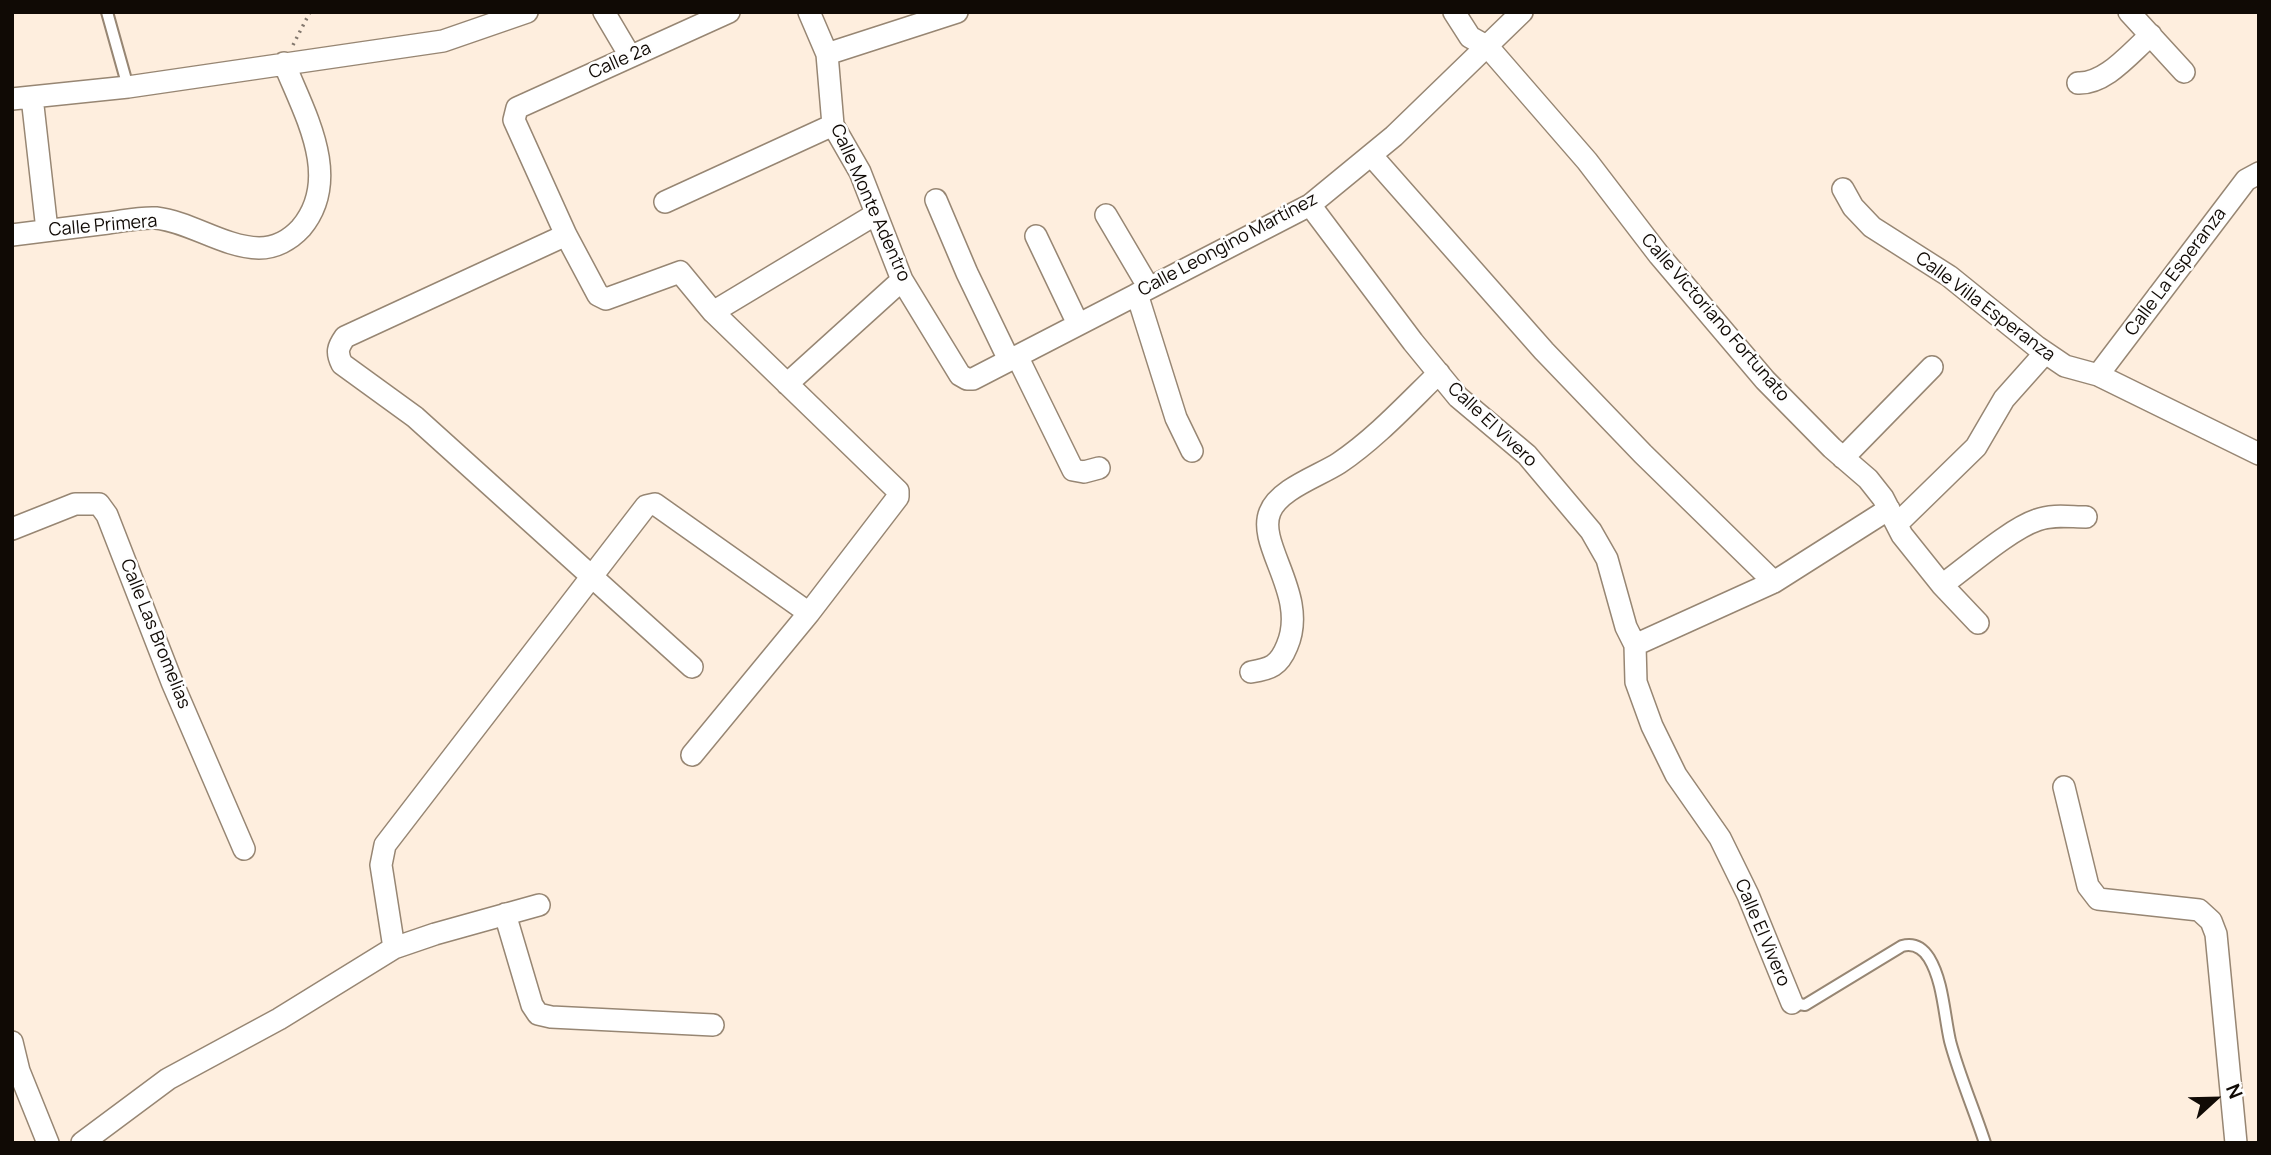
<!DOCTYPE html>
<html>
<head>
<meta charset="utf-8">
<style>
	body { margin:0 }
	#map { position:relative; width:2271px; height:1155px; overflow:hidden; background:#feeede; font-family:Manrope,sans-serif }
	canvas { display:block }
	.frame { position:absolute; inset:0; border:14px solid #100a05; pointer-events:none }
	.north { position:absolute; left:2180px; top:1064px; width:70px; height:70px; -webkit-text-stroke:5px #fefefe; paint-order:stroke; rotate:68deg; font-size:19px; font-weight:700; line-height:28px; text-align:center; color:#100a05 }
	.north::after { content:''; display:block; margin:auto; width:24px; height:32px; background:#100a05; clip-path:polygon(50% 0,100% 100%,50% 72%,0 100%) }
</style>
</head>
<body>
<div id="map">
<canvas width="2271" height="1155"></canvas>
<div class="frame"></div>
<div class="north">N</div>
</div>
<script>
const context = document.querySelector('canvas').getContext('2d');
context.lineJoin = 'round';
function strokePath(path, color, width, dash) {
  context.strokeStyle = color;
  context.lineWidth = width;
  context.lineCap = dash ? 'butt' : 'round';
  context.setLineDash(dash || []);
  context.stroke(path);
}
function label(font, color, halo, rows, align = 'center') {
  context.font = font + ' Manrope,sans-serif';
  context.lineWidth = 5;
  context.setLineDash([]);
  context.textBaseline = 'middle';
  context.strokeStyle = halo;
  context.fillStyle = color;
  for (const [text, x, y, turn = 0] of rows) {
    context.save();
    context.translate(x, y);
    context.rotate((+turn || 0) * Math.PI / 180);
    context.textAlign = isNaN(turn) ? turn : align;
    if (halo) context.strokeText(text, 0, 0);
    context.fillText(text, 0, 0);
    context.restore();
  }
}
const path = new Path2D(`
	M293,45l17,-33`);
const lane = new Path2D(`
	M107,12l21,75
	M1792,1003l13,2 97,-59c11,-3 20,1 27,12 14,23 15,56 21,83 9,34 24,68 35,102`);
const street = new Path2D(`
	M604,12l26,44
	M809,12l18,42 6,71 27,47 42,108 58,95 7,4h6l337,-174 84,-69 128,-124
	M1454,12l16,25 18,10 99,114 72,94 106,125 67,68 36,31 15,19 19,37 40,50 36,38
	M2129,12l55,60
	M827,54l130,-42
	M2078,83c28,1 52,-30 73,-48
	M32,97l15,133
	M12,99l116,-12 315,-46 84,-29
	M1371,155l173,196 99,103 131,128
	M1843,189l10,18 19,20 77,49 88,71 28,19 33,9 161,79
	M936,200l31,73 42,87
	M665,202l168,-77
	M1310,205l103,137 45,55 69,58 64,76 16,28 19,68 9,18 1,37 16,44 24,49 44,63 28,57 44,108
	M1106,215l43,73
	M12,235c32,-4 64,-8 96,-12 16,-2 32,-6 48,-5 35,4 67,29 103,30 16,0 31,-8 42,-20 42,-50 3,-115 -17,-165
	M566,235l-221,102c-7,10 -9,15 -3,27l73,53 277,250
	M1036,236l42,88
	M1137,294l39,124 16,33
	M713,312l163,-98
	M1017,356l56,114 11,2 15,-4
	M2098,375l148,-195 13,-7
	M787,384l115,-104
	M1843,458l89,-91
	M1897,524l79,-77 28,-48 41,-46
	M12,529l63,-25h24l8,11 65,167 72,167
	M1942,585c25,-18 68,-56 95,-65 15,-6 33,-3 49,-3
	M1635,645l139,-63 115,-73
	M1251,672c19,-3 28,-6 36,-26 22,-51 -31,-101 -17,-134 9,-23 49,-36 69,-49 37,-25 68,-59 100,-90
	M692,755l117,-142 89,-116v-6l-185,-179 -33,-40 -74,27 -8,-4 -32,-60 -52,-115 3,-12 212,-96
	M2064,787l24,99 10,13 101,11 12,11 5,13 20,209
	M505,914l27,91 6,9 13,3 162,8
	M394,948l-13,-83 4,-20 261,-339 9,-2 154,109
	M12,1042l7,29 29,72
	M82,1143l86,-64 111,-60 115,-71 41,-14 104,-29`);
const streetNames = [
	["Calle 2a",620,61,-24],
	["Calle Monte Adentro",870,203,66],
	["Calle Primera",103,226,-5],
	["Calle Leongino Martínez",1228,245,-28],
	["Calle La Esperanza",2176,272,-53],
	["Calle Villa Esperanza",1985,307,37],
	["Calle Victoriano Fortunato",1715,318,49],
	["Calle El Vivero",1492,425,43],
	["Calle Las Bromelias",155,634,68],
	["Calle El Vivero",1762,933,67]
];
strokePath(lane, '#978673', 14);
strokePath(street, '#978673', 24);
strokePath(path, '#82776d', 3.5, [2, 5]);
strokePath(lane, '#fff', 10);
strokePath(street, '#fff', 21);
label('18px', '#100a05', '#fefefe', streetNames);
</script>
</body>
</html>
